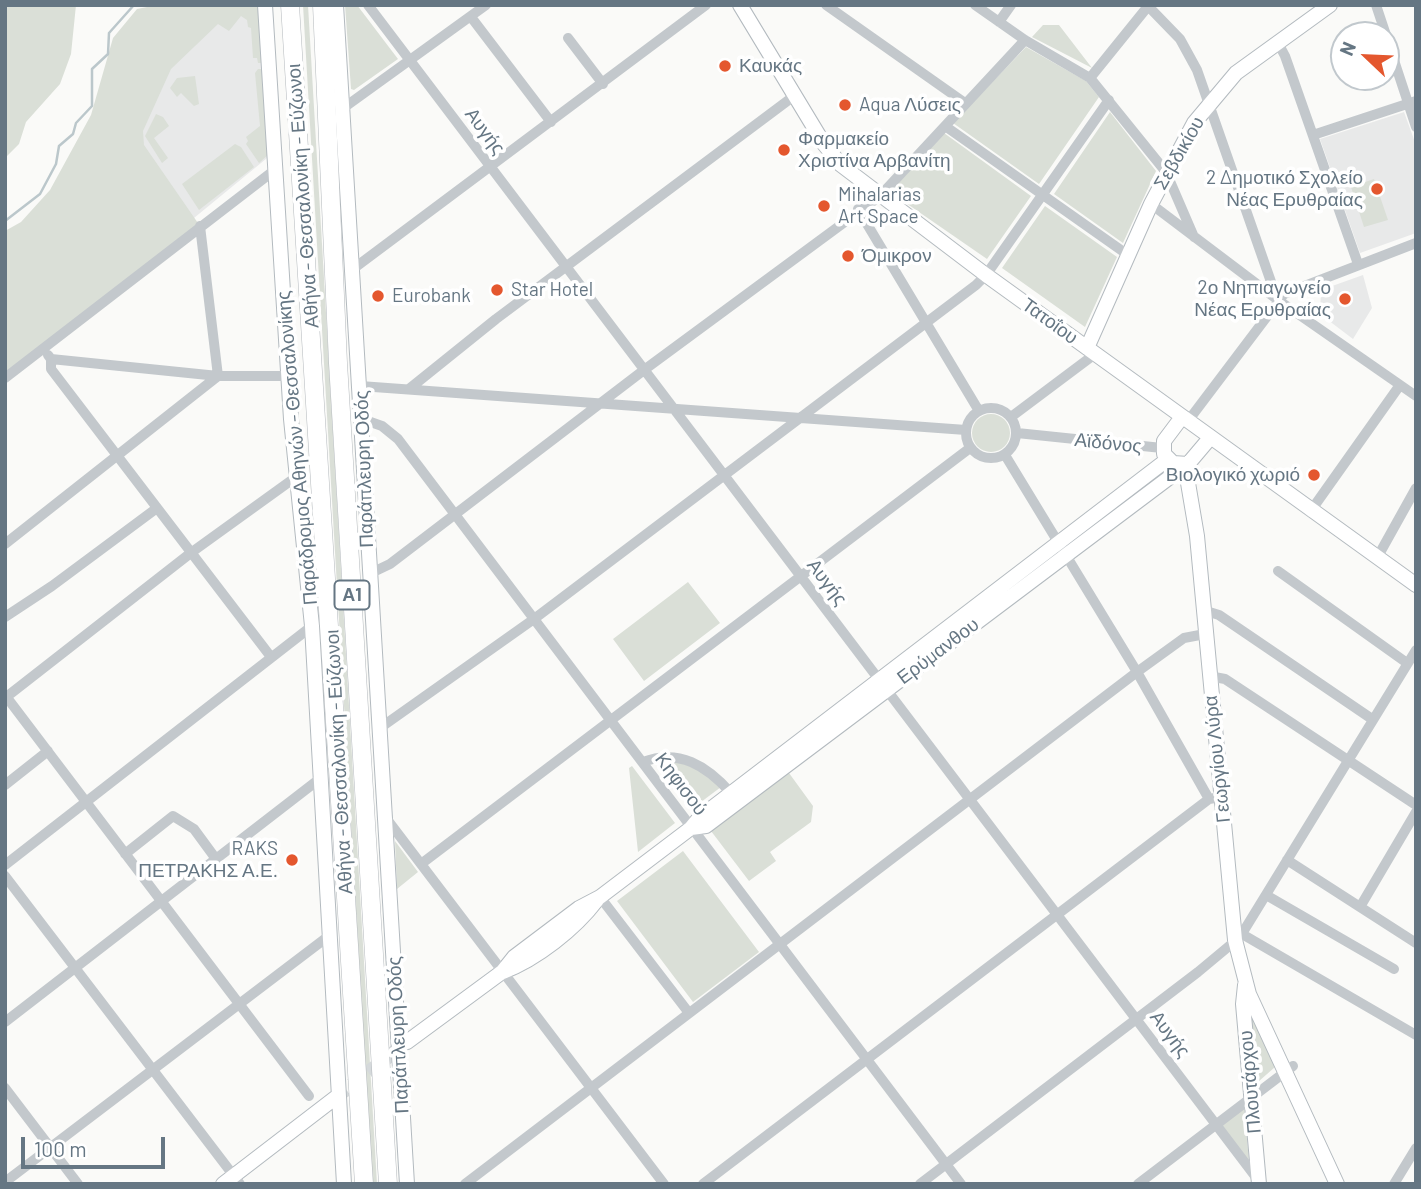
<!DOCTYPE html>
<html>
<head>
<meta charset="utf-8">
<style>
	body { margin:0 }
	#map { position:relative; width:1421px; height:1189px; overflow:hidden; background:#fafaf8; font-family:Barlow,sans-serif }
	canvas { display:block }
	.frame { position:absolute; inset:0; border:7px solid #657683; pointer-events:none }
	.north { position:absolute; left:1330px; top:21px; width:70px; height:70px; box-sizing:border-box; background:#fff; border:2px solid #c1c8cd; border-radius:50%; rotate:293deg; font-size:19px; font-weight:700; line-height:28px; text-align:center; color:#657683 }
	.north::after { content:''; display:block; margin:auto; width:24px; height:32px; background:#e4572e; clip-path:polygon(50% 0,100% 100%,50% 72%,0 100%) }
	.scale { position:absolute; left:21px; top:1137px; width:144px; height:32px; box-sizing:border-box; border:4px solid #657683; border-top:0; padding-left:9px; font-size:21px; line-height:24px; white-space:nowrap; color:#657683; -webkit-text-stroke:5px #fff; paint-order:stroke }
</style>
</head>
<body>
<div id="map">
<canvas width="1421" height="1189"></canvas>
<div class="frame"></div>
<div class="north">N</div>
<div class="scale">100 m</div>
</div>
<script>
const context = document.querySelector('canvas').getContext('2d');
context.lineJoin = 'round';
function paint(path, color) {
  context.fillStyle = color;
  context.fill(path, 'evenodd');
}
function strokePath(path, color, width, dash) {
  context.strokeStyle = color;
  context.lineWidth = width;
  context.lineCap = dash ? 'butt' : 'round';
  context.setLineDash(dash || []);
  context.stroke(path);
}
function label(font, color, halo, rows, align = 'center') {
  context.font = font + ' Barlow,sans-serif';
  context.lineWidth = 7;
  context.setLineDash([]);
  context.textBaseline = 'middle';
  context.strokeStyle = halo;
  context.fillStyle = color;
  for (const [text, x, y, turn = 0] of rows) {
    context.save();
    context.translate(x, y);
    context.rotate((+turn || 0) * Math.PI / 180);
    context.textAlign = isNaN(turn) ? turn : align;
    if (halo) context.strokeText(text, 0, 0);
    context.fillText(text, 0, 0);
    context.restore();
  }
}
const built = new Path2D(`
	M239,5h24l9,149 -89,73 -52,-76 37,-91z
	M1404,112l12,33v88l-56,20 -40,-114z
	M1363,275l9,33 -19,31 -33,-25 1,-24z`);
const green = new Path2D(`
	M5,5h71l-5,49 -11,30 -34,38 -7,22 -14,14z
	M157,5h105l3,58h-7l-1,-5h-4l-2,-30 -3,-1 -1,-7 -6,-4 -12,15 -11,-7 -47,45 -28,62 1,14 56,81 -186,145 -9,-1v-139l16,-9 29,-32 41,-75 22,-77 24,-29z
	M303,5h5l69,1179h-5z
	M345,5h12l41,54 -44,31 -3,-1z
	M1043,25h16l33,43 -60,-31z
	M1026,47l60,34 13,16 -60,87 -86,-61z
	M258,69h7l5,84 -11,10 -13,-19 2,-3 -2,-4 14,-11 -5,-53z
	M195,76l4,28 -5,2 -13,-13 -4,4 -7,-9 7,-10z
	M1110,112l46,59 -33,72 -69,-49z
	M156,114l7,3 6,9 -15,12 14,20 -6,5 -17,-27z
	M944,133l87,63 -44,63 -97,-67z
	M235,144l6,3 13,20 -55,43 -17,-26z
	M1374,179l14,41 -24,7 -13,-40z
	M1045,206l72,51 -32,70 -83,-59z
	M972 433a19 19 0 1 1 38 0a19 19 0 1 1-38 0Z
	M688,582l32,41 -76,58 -31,-42z
	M668,761l22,3 31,23 -28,21 -37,-46z
	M632,766l43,57 -37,29 -9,-84z
	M789,773l24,33 -2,16 -41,30 6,9 -27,20 -38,-50z
	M395,841l23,31 -21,17z
	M683,851l76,101 -66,50 -76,-101z
	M1251,1015l24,52 -17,15z
	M1244,1107l5,54 -31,-36z`);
const stream = new Path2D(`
	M5,221l35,-27 16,-30 3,-18 14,-12 3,-11 16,-17v-37l16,-15 1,-21 25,-28`);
const secondaryTunnel = new Path2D(`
	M335,1098l71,-55`);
const street = new Path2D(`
	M368,5l890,1175
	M826,5l139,98
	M975,5l50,35 65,38 76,94 28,65
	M1376,5l10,30
	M1148,6l32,33 17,31 80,229
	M471,17l80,105
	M999,22l12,-17
	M1386,36l30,91
	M568,38l35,46
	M1277,41l8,15 73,208
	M1090,78l59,-73
	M342,109l144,-104
	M945,126l183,129
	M1313,135l103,-34
	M1151,204l127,96 138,96
	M858,209l121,202
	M353,269l353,-264
	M48,355l3,4 167,17h71
	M51,359v10l220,288
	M5,378l271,-209
	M360,386l606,44
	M409,389l87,-70 298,-223
	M966 433a25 25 0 1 1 50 0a25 25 0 1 1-50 0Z
	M1011,417l84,-63
	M362,419l20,7 16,13 563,745
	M1188,421l96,-127 132,-51
	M1017,433l145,15
	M1005,455l132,217 72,127
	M1310,512l90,-127
	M5,544l213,-168 -18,-150
	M1377,558l39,-70
	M1278,571l129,92
	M369,574l21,-10 254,-194 236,-174 145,-156
	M1203,610l16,5 153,104
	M5,617l47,-31 105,-78
	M1209,676l16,3 191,126
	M5,695l304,401
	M5,698l187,-146 104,-75
	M380,728l154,-109 442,-334 10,-10 123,-175
	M643,762c36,-14 64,4 88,31
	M5,785l43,-34
	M386,818l278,366
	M125,854l48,-38 21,13 22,30
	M1287,860l129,83
	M421,864l549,-416
	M5,865l307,-239
	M5,876l235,308
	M1266,895l128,74
	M600,897l89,116
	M1360,907l56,-95
	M1242,934l174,101
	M5,1022l317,-245
	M5,1088l73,96
	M5,1182l325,-247
	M465,1184l672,-512 47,-34 21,-4
	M703,1184l506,-385 12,-2
	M920,1184l278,-212 42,-35 176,-287
	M1138,1184l155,-118
	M1394,1184l22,-36`);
const secondary = new Path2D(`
	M265,5l26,414 21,207 32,558
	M336,5l71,1179
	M740,5l84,139 17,21 145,110 430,310
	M1087,348l64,-144 43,-81 42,-50 94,-68
	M1182,417l-18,24v13l9,9 15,1 22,-26
	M1180,465l7,12 10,59 38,404 14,54 88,190
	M691,828l15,-2 468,-352 6,-9
	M503,972c34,-13 72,-43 94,-72
	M1245,985l-2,19 16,180
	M407,1042l95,-70 12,-15 65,-49 21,-11 91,-69 9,-11 468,-358
	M223,1184l112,-86`);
const highway = new Path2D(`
	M290,5l74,1179
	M322,5l16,358 50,821`);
const markers = [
	[725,66,7,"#e4572e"],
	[845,105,7,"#e4572e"],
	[784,150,7,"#e4572e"],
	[1377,189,7,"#e4572e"],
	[824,206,7,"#e4572e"],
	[848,256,7,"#e4572e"],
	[497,290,7,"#e4572e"],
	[378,296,7,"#e4572e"],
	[1345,299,7,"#e4572e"],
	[1314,475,7,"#e4572e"],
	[292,860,7,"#e4572e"]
];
const shields = [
	[352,595,35]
];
const shieldNames = [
	["Α1",352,595]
];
const poiNames = [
	["Καυκάς",739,66],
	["Aqua Λύσεις",859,105],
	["Φαρμακείο",798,139],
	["Χριστίνα Αρβανίτη",798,161],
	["2 Δημοτικό Σχολείο",1363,178,"right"],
	["Νέας Ερυθραίας",1363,200,"right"],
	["Mihalarias",838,195],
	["Art Space",838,217],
	["Όμικρον",862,256],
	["2ο Νηπιαγωγείο",1331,288,"right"],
	["Νέας Ερυθραίας",1331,310,"right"],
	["Star Hotel",511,290],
	["Eurobank",392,296],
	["Βιολογικό χωριό",1300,475,"right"],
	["RAKS",278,849,"right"],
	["ΠΕΤΡΑΚΗΣ Α.Ε.",278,871,"right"]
];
const streetNames = [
	["Αυγής",485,131,53],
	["Σεβδικίου",1179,153,-60],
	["Αθήνα - Θεσσαλονίκη - Εύζωνοι",303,196,-94],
	["Τατοΐου",1050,321,36],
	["Αϊδόνος",1108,443,6],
	["Παράδρομος Αθηνών - Θεσσαλονίκης",297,448,-95],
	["Παράπλευρη Οδός",364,469,-92],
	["Αυγής",827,582,53],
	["Ερύμανθου",938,651,-37],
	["Γεωργίου Λύρα",1217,759,-96],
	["Αθήνα - Θεσσαλονίκη - Εύζωνοι",339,762,-93],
	["Κηφισού",681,784,53],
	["Αυγής",1170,1034,53],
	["Παράπλευρη Οδός",398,1035,-93],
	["Πλουτάρχου",1250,1082,-95]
];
paint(built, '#e8e9e9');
paint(green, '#dadfd7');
strokePath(stream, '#bbc7cb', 2.5);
strokePath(secondaryTunnel, '#d5d9db', 14, [14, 7]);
strokePath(secondary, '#b3babf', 16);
strokePath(highway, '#b4b9bd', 19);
strokePath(street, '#c3c8cc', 10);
strokePath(secondary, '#fff', 14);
strokePath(highway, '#fff', 18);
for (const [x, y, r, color] of markers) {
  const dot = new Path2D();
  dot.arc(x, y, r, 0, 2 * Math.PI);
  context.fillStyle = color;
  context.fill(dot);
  strokePath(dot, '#fff', 2.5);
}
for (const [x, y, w] of shields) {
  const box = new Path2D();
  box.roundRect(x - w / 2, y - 14.5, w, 29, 5);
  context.fillStyle = '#fff';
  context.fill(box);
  strokePath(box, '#657683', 2);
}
label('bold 18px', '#657683', null, shieldNames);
label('19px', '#657683', '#fff', poiNames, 'left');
label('19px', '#657683', '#fff', streetNames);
</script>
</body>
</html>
